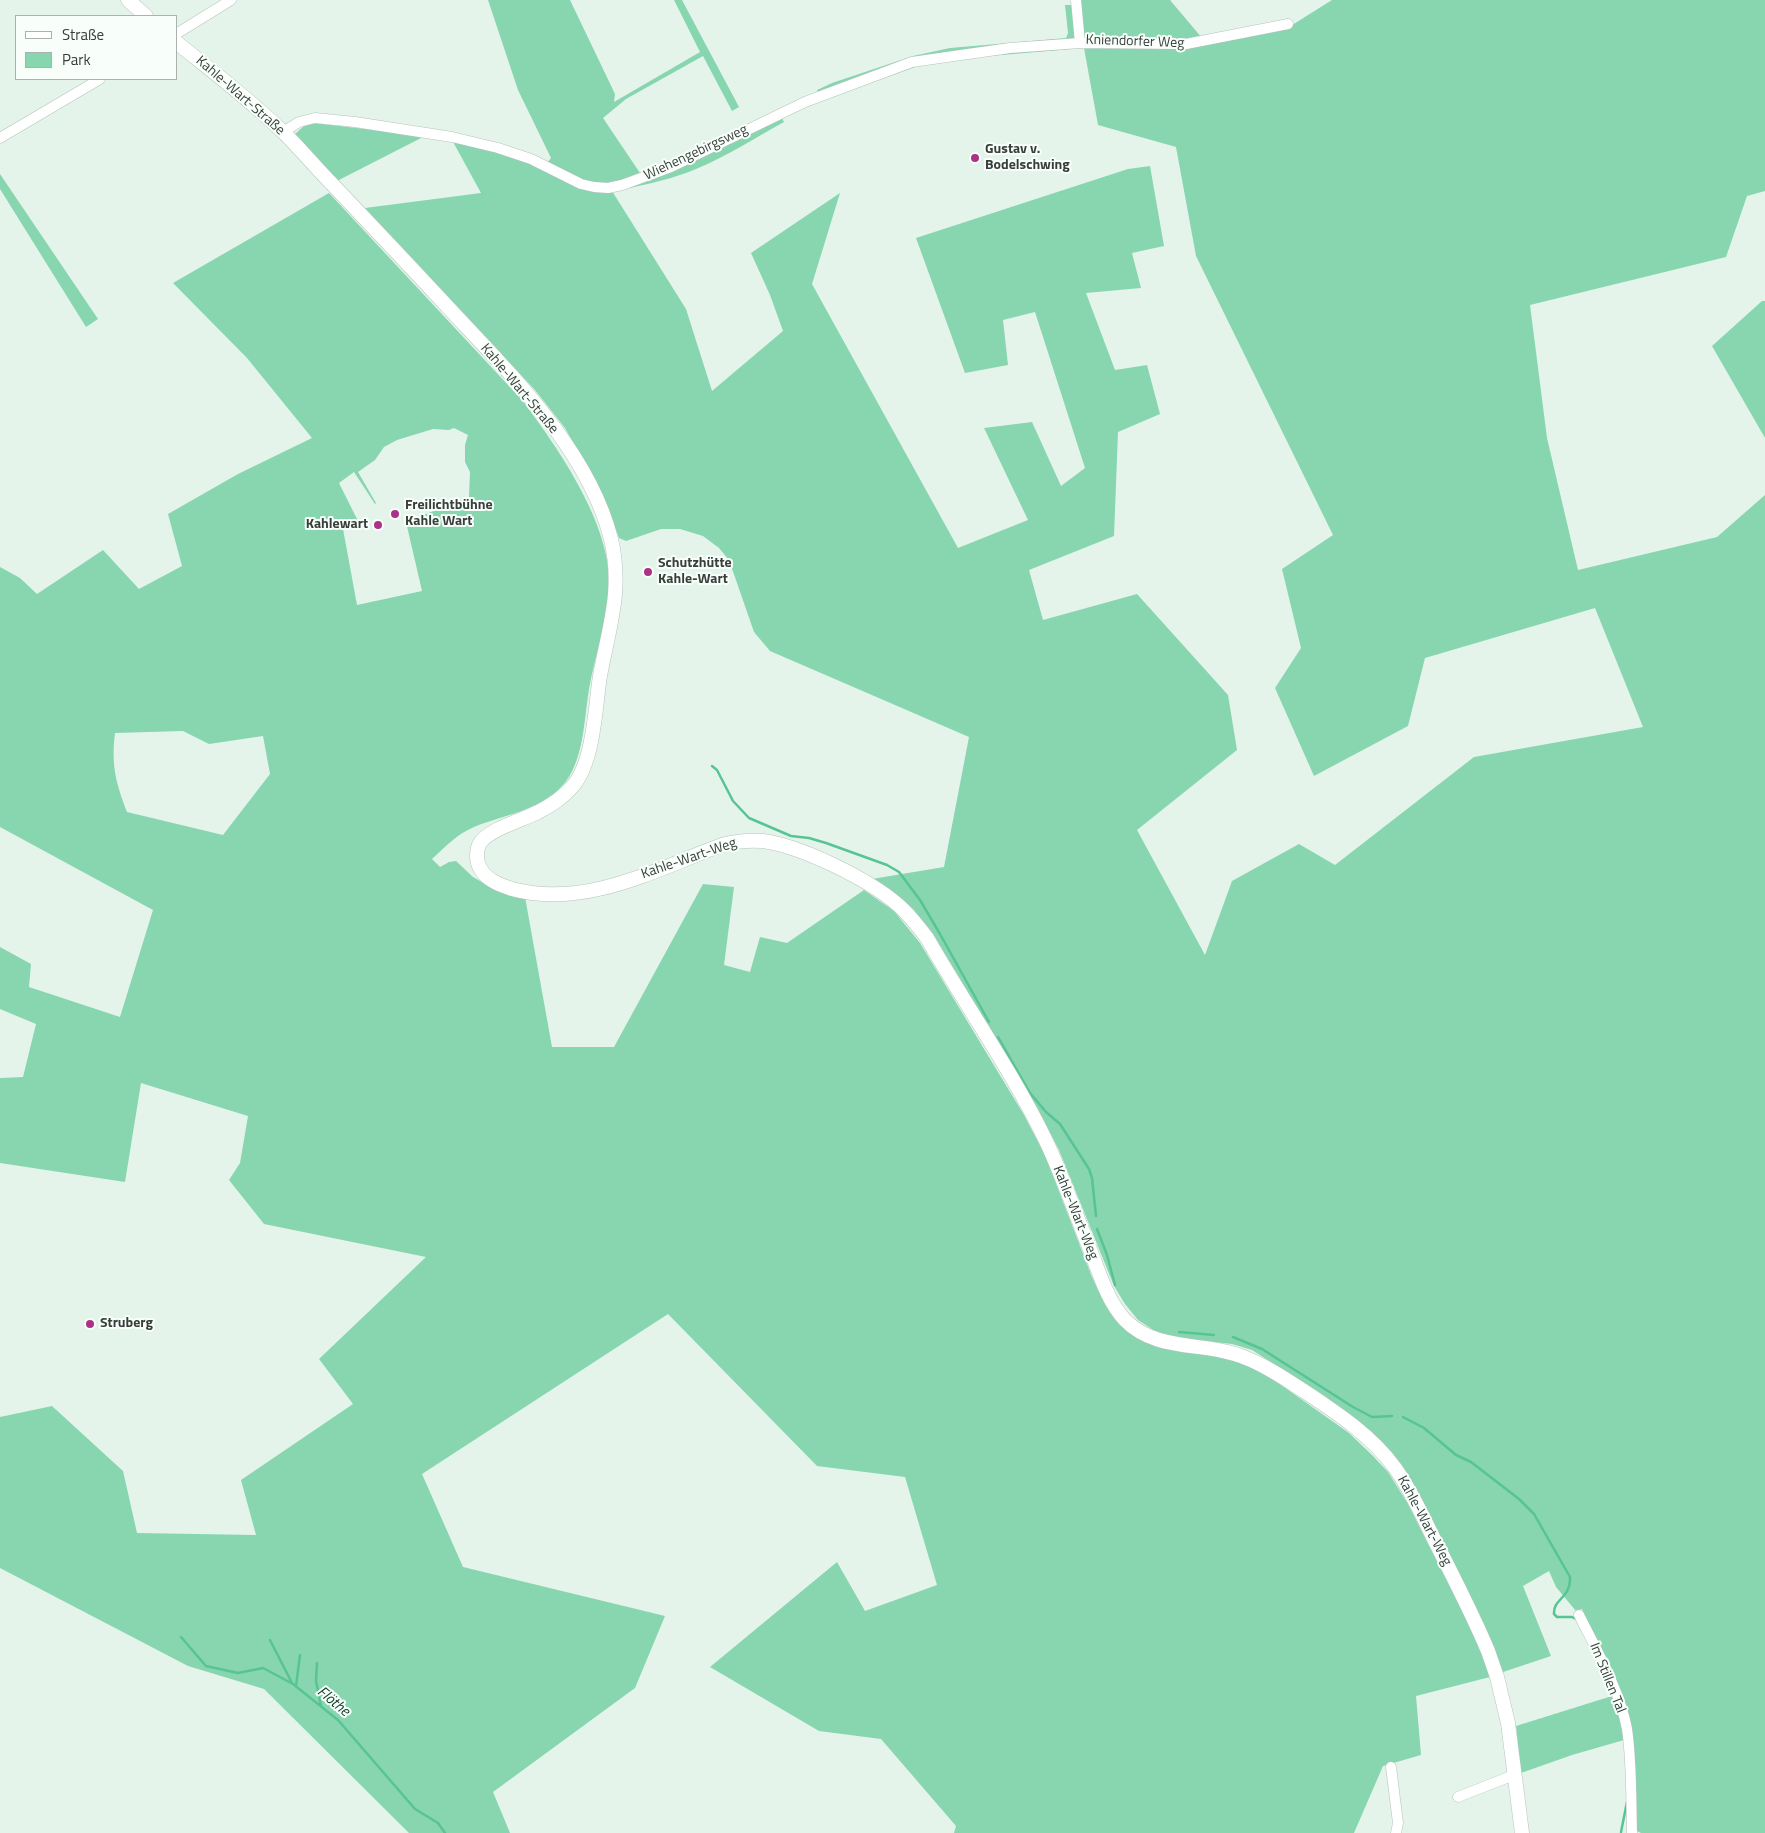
<!DOCTYPE html>
<html>
<head>
<meta charset="utf-8">
<style>
	body { margin:0 }
	#map { position:relative; width:1765px; height:1833px; overflow:hidden; background:#e4f4eb; font-family:"Titillium Web",sans-serif }
	canvas { display:block }
	.legend { position:absolute; left:15px; top:15px; width:162px; height:65px; box-sizing:border-box; background:#f8fffb; border:1px solid #abb2ae; margin:0; padding:6px 9px; list-style:none; font-size:15px; color:#383f3b }
	.legend li { display:flex; align-items:center; gap:10px; height:25px }
	.legend b { width:25px; border:1px solid #abb2ae }
</style>
</head>
<body>
<div id="map">
<canvas width="1765" height="1833"></canvas>
<ul class="legend">
<li><b style="height:6px;background:#fff"></b>Straße</li>
<li><b style="height:14px;background:#87d6b0"></b>Park</li>
</ul>
</div>
<script>
const context = document.querySelector('canvas').getContext('2d');
context.lineJoin = 'round';
function paint(path, color) {
  context.fillStyle = color;
  context.fill(path, 'evenodd');
}
function strokePath(path, color, width, dash) {
  context.strokeStyle = color;
  context.lineWidth = width;
  context.lineCap = dash ? 'butt' : 'round';
  context.setLineDash(dash || []);
  context.stroke(path);
}
function label(font, color, halo, rows, align = 'center') {
  context.font = font + ' "Titillium Web",sans-serif';
  context.lineWidth = 4;
  context.setLineDash([]);
  context.textBaseline = 'middle';
  context.strokeStyle = halo;
  context.fillStyle = color;
  for (const [text, x, y, turn = 0] of rows) {
    context.save();
    context.translate(x, y);
    context.rotate((+turn || 0) * Math.PI / 180);
    context.textAlign = isNaN(turn) ? turn : align;
    if (halo) context.strokeText(text, 0, 0);
    context.fillText(text, 0, 0);
    context.restore();
  }
}
const green = new Path2D(`
	M488,0h82l45,94 -1,8 86,-50 -26,-52h8l57,107 -7,4 -29,-55 -77,43 -23,19 37,55 -27,11 -30,-2 -36,-19 4,-5 -33,-68z
	M1071,0h99l32,38 87,-11 43,-27h433v191l-18,5 -21,61 -196,48 17,133 31,132 139,-33 48,-42v1338h-124l-8,-4 -1,-58 -24,-104 -26,-58 -6,2 -20,-24 -7,-16 -26,15 28,70 -48,16 -9,-24 -74,-151 -19,-33 -16,-18 -59,-49 -74,-47 -20,-6 -55,-6 -22,-7 -17,-11 -13,-16 -11,-18 -55,-136 -21,-40 -105,-176 -19,-24 -21,-18 -21,-13 72,-12 25,-130 -199,-86 -16,-19 -25,-72 -10,-12 -16,-12 -23,-7h-19l-35,12 -7,-3 -16,-43 -38,-67 -30,-38 -170,-182 116,-15 -29,-53 76,21 84,30 74,118 26,82 71,-60 -13,-36 -19,-42 89,-60 -28,91 146,264 70,-28 -44,-92 48,-6 29,64 24,-18 -50,-156 -32,8 5,45 -43,8 -49,-135 212,-69 22,-3 14,80 -32,7 9,35 -55,5 29,77 32,-5 13,49 -42,18 -4,104 -85,34 14,50 94,-26 91,101 9,55 -100,80 68,125 27,-74 67,-37 36,21 139,-108 169,-30 -48,-119 -170,50 -17,68 -94,50 -39,-88 26,-40 -19,-79 51,-34 -137,-279 -20,-109 -78,-22 -14,-77 -106,9 -60,9 -97,35 -4,-11 15,-7 81,-27 37,-8 116,-10 2,-5 -3,-28h6z
	M781,116l3,6c-29,16 -57,34 -88,47 -21,9 -44,14 -66,19l-1,-2z
	M314,123l111,13 -88,45 -42,-47 9,-8z
	M0,174l98,145 -12,8 -86,-138z
	M329,193l193,207c36,48 91,126 87,189 -2,34 -14,66 -20,100 -5,30 -5,74 -27,97 -23,25 -59,29 -88,41 -17,7 -29,20 -42,32l8,8 9,-5 7,-1 17,16 16,9 36,11 27,150h62l89,-163 31,3 -10,78 26,7 10,-35 27,6 77,-53 30,21 26,32 104,172 21,40 47,122 10,21 17,24 141,48 89,63 24,23 15,16 20,32 74,146 8,27 -74,19 5,59 -38,11 -29,67h-400l2,-7 -75,-87 -62,-8 -109,-64 127,-105 28,49 72,-26 -32,-108 -88,-11 -149,-152 -246,160 41,93 202,49 -30,72 -142,104 17,41h-101l-145,-144 -76,-23 -188,-98v-151l52,-11 71,65 14,62 119,2 -15,-55 112,-76 -34,-45 107,-102 -162,-33 -35,-44 11,-17 8,-47 -107,-33 -16,99 -125,-19v-85l23,-1 13,-53 -36,-15v-62l31,17 -2,23 91,30 33,-107 -153,-83v-260l20,11 17,16 66,-44 36,39 43,-23 -14,-52 70,-40 74,-36 -65,-80 -74,-75zM454,428l14,7 -3,10v17l5,10 -1,25 -63,25 16,69 -65,14 -14,-76 17,-4 -21,-42 15,-11 21,32 1,-1 -18,-31 17,-12 9,-13 13,-7 36,-11 16,1zM183,731l26,13 54,-8 7,38 -47,61 -96,-23c-11,-29 -16,-47 -12,-79z
	M1762,301h3v137l-53,-92z
	M1612,1696l12,30v14l-52,15 -51,18 -5,-47z`);
const stream = new Path2D(`
	M712,766l5,4 16,31 16,17 42,18 18,2 17,5 61,22 12,7 21,28 20,34 49,88
	M998,1037l32,56 16,19 14,12 29,45 3,9 4,38
	M1097,1229l10,26 8,30
	M1179,1332l35,3
	M1233,1337l29,12 91,58 19,10 20,-1
	M1403,1417l21,11 32,27 15,7 48,37 15,15 36,63c1,22 -17,21 -16,37l3,3h15l6,3
	M181,1637l25,29 32,7 25,-5 30,16 45,36 77,89 23,14 7,10
	M270,1640l22,43
	M317,1663l-1,18 5,25
	M296,1686l4,-31
	M1621,1832l6,-30`);
const street = new Path2D(`
	M1076,0l4,43
	M176,34l55,-34
	M283,132l16,-10 16,-4 40,4 97,15 46,11 33,11 50,25 13,3 14,1 14,-3 49,-18 134,-65 107,-40 98,-14 70,-5 106,1 102,-20
	M0,138l100,-59
	M1579,1615c17,34 41,76 48,114 5,34 4,70 5,104
	M1391,1767l7,56 -2,10
	M1458,1797l56,-22`);
const secondary = new Path2D(`
	M128,0l18,16
	M176,42c36,29 73,57 106,89 18,17 33,36 50,53 38,40 76,80 113,120 62,67 143,144 166,235 12,51 -2,88 -11,137 -5,32 -6,90 -30,113 -9,10 -20,17 -32,23 -15,8 -49,17 -58,31 -4,7 -4,18 0,25 6,12 20,17 32,21 73,20 144,-20 210,-44 14,-4 26,-5 41,-4 38,5 105,38 134,63 12,10 21,22 30,34 39,68 85,133 119,203 17,36 30,74 45,111 9,23 17,50 34,68 32,33 82,21 121,38 21,8 39,21 58,33 33,22 68,45 91,77 16,22 27,47 39,71 19,37 38,74 54,112l9,26 11,46 14,110`);
const markers = [
	[975,158,5,"#ab3286"],
	[395,514,5,"#ab3286"],
	[378,525,5,"#ab3286"],
	[648,572,5,"#ab3286"],
	[90,1324,5,"#ab3286"]
];
const streetNames = [
	["Kniendorfer Weg",1135,42,2],
	["Kahle-Wart-Straße",240,96,41],
	["Wiehengebirgsweg",696,153,-25],
	["Kahle-Wart-Straße",519,389,50],
	["Kahle-Wart-Weg",689,859,-19],
	["Kahle-Wart-Weg",1075,1213,68],
	["Kahle-Wart-Weg",1424,1521,62],
	["Im Stillen Tal",1607,1678,68]
];
const poiNames = [
	["Gustav v.",985,150],
	["Bodelschwing",985,166],
	["Freilichtbühne",405,506],
	["Kahle Wart",405,522],
	["Kahlewart",368,525,"right"],
	["Schutzhütte",658,564],
	["Kahle-Wart",658,580],
	["Struberg",100,1324]
];
const waterNames = [
	["Flöthe",333,1702,40]
];
paint(green, '#87d6b0');
strokePath(stream, '#57c494', 2.5);
strokePath(street, '#b5c4bc', 11);
strokePath(secondary, '#b5c4bc', 15);
strokePath(street, '#fff', 10);
strokePath(secondary, '#fff', 14);
for (const [x, y, r, color] of markers) {
  const dot = new Path2D();
  dot.arc(x, y, r, 0, 2 * Math.PI);
  context.fillStyle = color;
  context.fill(dot);
  strokePath(dot, '#f8fffb', 2);
}
label('14px', '#383f3b', '#f8fffb', streetNames);
label('bold 14px', '#383f3b', '#f8fffb', poiNames, 'left');
label('italic 15px', '#0b3b28', '#f8fffb', waterNames);
</script>
</body>
</html>
